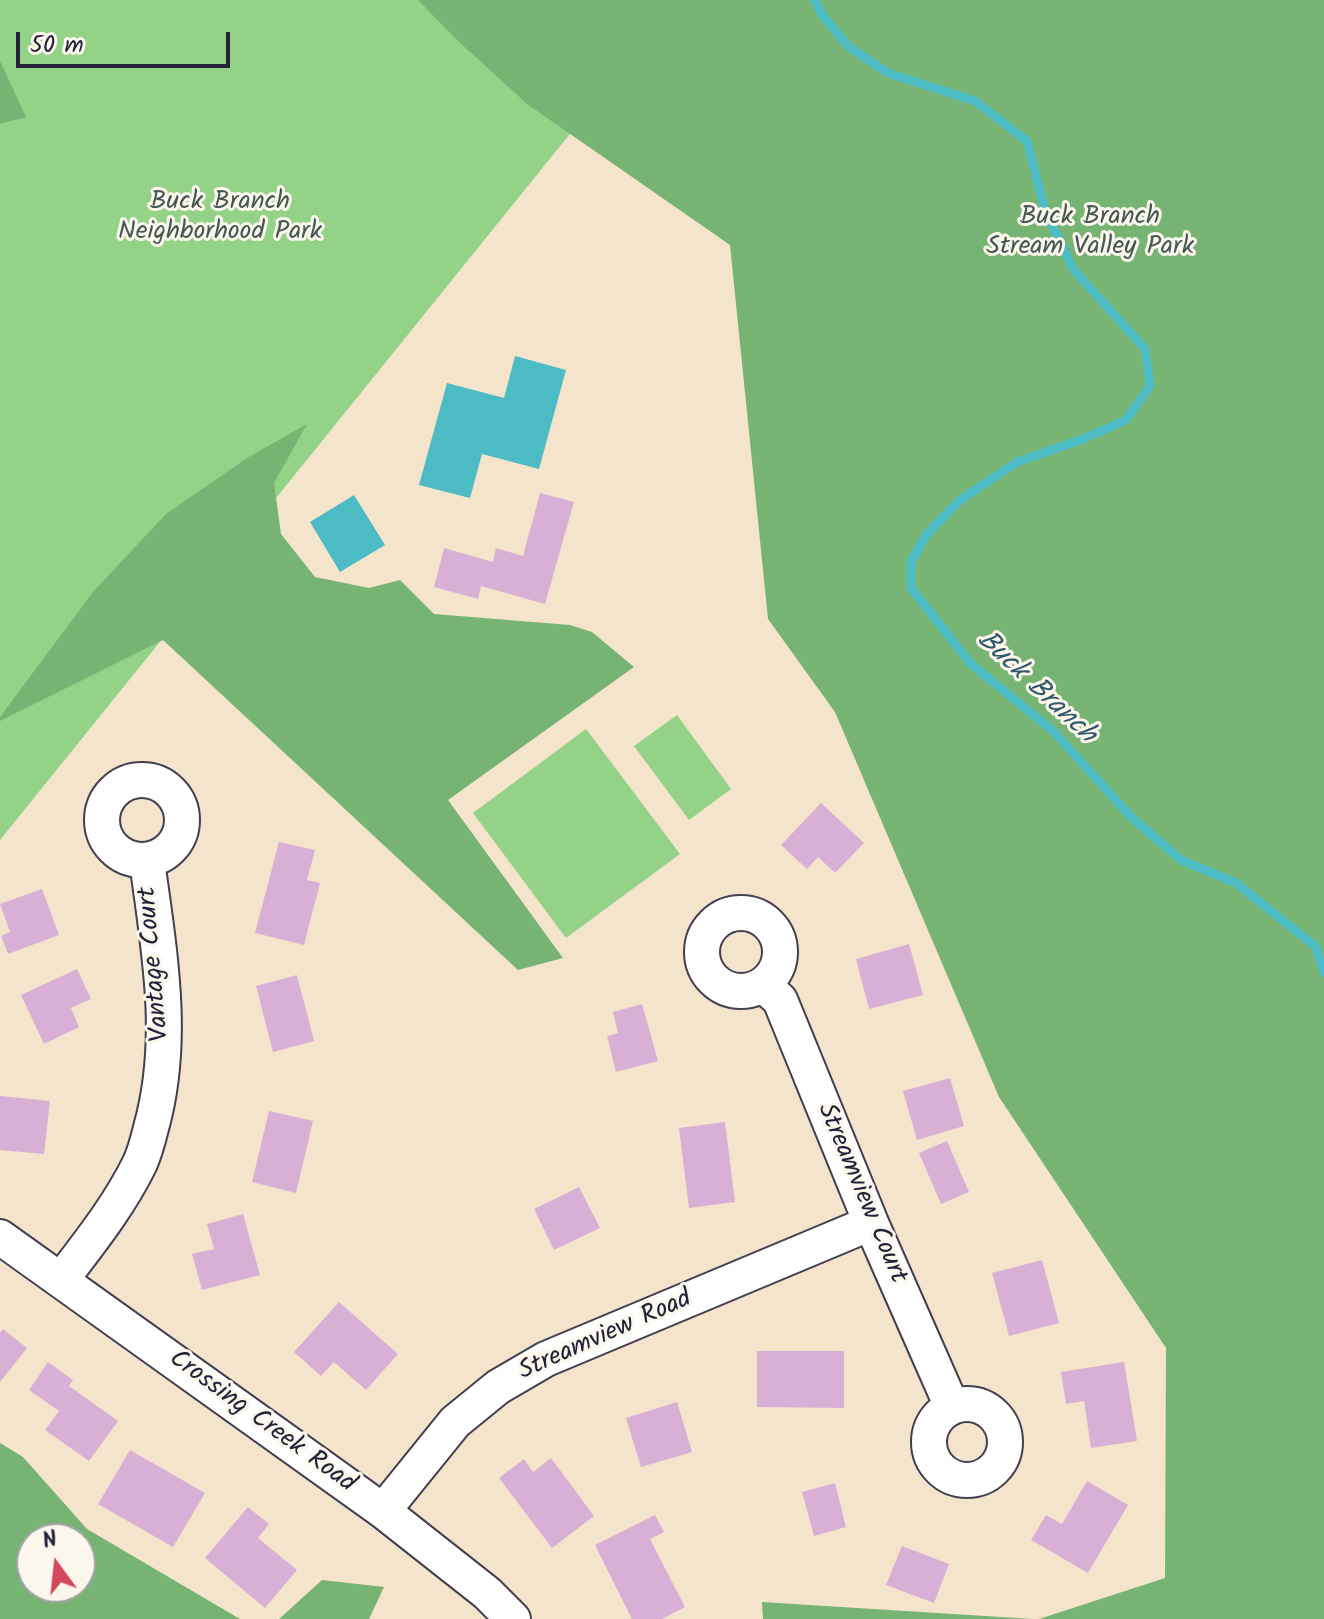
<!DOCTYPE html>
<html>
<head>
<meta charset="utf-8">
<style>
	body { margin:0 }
	#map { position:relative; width:1324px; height:1619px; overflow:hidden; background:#f4e4cb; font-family:Kalam,sans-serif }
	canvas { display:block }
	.north { position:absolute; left:16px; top:1523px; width:80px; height:80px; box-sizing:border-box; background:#fbf7ec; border:2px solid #a4a2a5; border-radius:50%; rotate:345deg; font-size:22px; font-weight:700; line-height:32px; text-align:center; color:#22223b }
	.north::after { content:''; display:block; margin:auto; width:28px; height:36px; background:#d1495b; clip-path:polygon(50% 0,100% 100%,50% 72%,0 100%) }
	.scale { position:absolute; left:16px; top:32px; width:214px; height:36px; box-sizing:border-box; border:4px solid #22223b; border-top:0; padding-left:10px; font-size:24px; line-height:28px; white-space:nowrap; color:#22223b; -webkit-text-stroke:6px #fbf7ec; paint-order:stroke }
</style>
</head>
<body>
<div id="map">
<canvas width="1324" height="1619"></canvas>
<div class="north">N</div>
<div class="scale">50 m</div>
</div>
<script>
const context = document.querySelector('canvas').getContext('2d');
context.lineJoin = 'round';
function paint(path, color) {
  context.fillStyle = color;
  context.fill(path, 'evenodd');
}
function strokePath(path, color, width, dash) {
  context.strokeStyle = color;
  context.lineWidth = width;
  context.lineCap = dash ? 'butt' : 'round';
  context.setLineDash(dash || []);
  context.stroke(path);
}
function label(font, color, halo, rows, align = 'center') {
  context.font = font + ' Kalam,sans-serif';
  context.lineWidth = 6;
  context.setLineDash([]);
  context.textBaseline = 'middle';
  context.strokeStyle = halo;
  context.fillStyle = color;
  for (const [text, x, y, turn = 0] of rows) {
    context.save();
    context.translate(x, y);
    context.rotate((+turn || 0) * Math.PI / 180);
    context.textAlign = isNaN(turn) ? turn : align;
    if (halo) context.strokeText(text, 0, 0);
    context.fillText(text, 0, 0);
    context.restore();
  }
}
const green = new Path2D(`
	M0,0h1324v1619l-82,-121 -362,-1157 -290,-232 -590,731z
	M677,715l54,74 -42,31 -55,-74z
	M586,729l94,125 -114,84 -93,-125z`);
const forest = new Path2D(`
	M418,0h906v1619h-285l126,-41 1,-230 -167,-251 -164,-385 -67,-93 -38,-374 -203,-141 -71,-65z
	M0,61l26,56 -26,7z
	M307,424l-33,59 7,51 34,43 54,11 31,-8 34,34 136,11 22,7 42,35 -186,133 115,158 -45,12 -355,-330 -163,81v-4l93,-125 73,-78 81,-56z
	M0,1443l23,14 64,72 153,90h-240zM32,1539h48v48h-48z
	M322,1580l62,7 -15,32h-90z
	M762,1602l271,17h-270z`);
const water = new Path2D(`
	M515,356l51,14 -27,99 -57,-15 -12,44 -51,-13 28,-102 57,15z
	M354,495l31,50 -45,27 -30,-50z`);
const stream = new Path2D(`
	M815,0l7,15 27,32 39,26 87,28 52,40 18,69 28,59 72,80 5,37 -24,34 -43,19 -66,23 -58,39 -33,34 -15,27v26l59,75 84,69 77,85 50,43 55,23 80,64 8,26`);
const building = new Path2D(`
	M540,493l34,9 -29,102 -64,-18 -3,13 -44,-12 10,-39 49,14 3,-14 27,8z
	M821,803l43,40 -29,30 -17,-16 -11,12 -26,-24z
	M279,842l36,8 -8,30 13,3 -16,62 -49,-12z
	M42,889l17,46 -51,19 -7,-18 9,-4 -10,-28z
	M909,944l14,51 -54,14 -13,-50z
	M77,969l14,30 -20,9 8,19 -35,17 -23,-49z
	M297,975l17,66 -41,11 -17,-66z
	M642,1004l16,57 -42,11 -9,-36 11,-3 -5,-21z
	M950,1078l14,48 -47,14 -14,-49z
	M0,1096l50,5 -6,53 -44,-4z
	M269,1111l44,10 -17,72 -44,-11z
	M725,1122l10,80 -46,6 -10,-80z
	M947,1141l22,51 -28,12 -22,-51z
	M579,1187l21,41 -46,22 -20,-41z
	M243,1214l17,61 -58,15 -10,-36 22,-5 -7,-25z
	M1042,1260l17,63 -50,13 -17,-63z
	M339,1302l59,52 -32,36 -32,-28 -13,14 -27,-24z
	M3,1329l24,19 -27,34v-49z
	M757,1351h87v57l-87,-1z
	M48,1362l25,18 -4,6 49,35 -29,40 -44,-31 14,-19 -30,-21z
	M1124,1362l13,79 -46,7 -7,-47 -18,3 -5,-32z
	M677,1402l15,50 -51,15 -15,-49z
	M130,1450l75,43 -32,54 -75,-43z
	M551,1458l43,58 -42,32 -53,-70 25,-19 9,13z
	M1087,1481l41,24 -40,68 -57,-33 15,-25 16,9z
	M835,1483l11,44 -32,9 -12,-44z
	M248,1507l21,17 -11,14 39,32 -32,38 -60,-50z
	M655,1515l9,17 -14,7 35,68 -23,12h-30l-37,-74z
	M902,1546l47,18 -15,39 -48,-18z`);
const street = new Path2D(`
	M102 820a40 40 0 1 1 80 0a40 40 0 1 1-80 0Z
	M702 952a39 39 0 1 1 78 0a39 39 0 1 1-78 0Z
	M763,985l17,15 91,223 81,184
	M0,1237l383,274 104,82 26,26
	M61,1280c29,-38 58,-74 79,-117 5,-11 8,-23 11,-35 25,-89 8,-178 -4,-267
	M929 1442a38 38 0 1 1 76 0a38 38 0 1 1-76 0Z
	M383,1511l72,-89 43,-35 48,-28 325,-136`);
const parkNames = [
	["Buck Branch",220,204],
	["Neighborhood Park",220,234],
	["Buck Branch",1090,219],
	["Stream Valley Park",1090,249]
];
const streetNames = [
	["Vantage Court",156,964,-95],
	["Streamview Court",860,1194,67],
	["Streamview Road",606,1337,-24],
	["Crossing Creek Road",261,1423,36]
];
const waterNames = [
	["Buck Branch",1035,689,43]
];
paint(green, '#94d288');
paint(forest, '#77b474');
paint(water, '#4cbbc4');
strokePath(stream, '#4cbbc4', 9);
paint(building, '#d9b0d5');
strokePath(street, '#423f51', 38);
strokePath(street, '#fff', 34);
label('26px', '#445752', '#fbf7ec', parkNames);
label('26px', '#22223b', '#fbf7ec', streetNames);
label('italic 28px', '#31586b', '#fbf7ec', waterNames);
</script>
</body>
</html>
